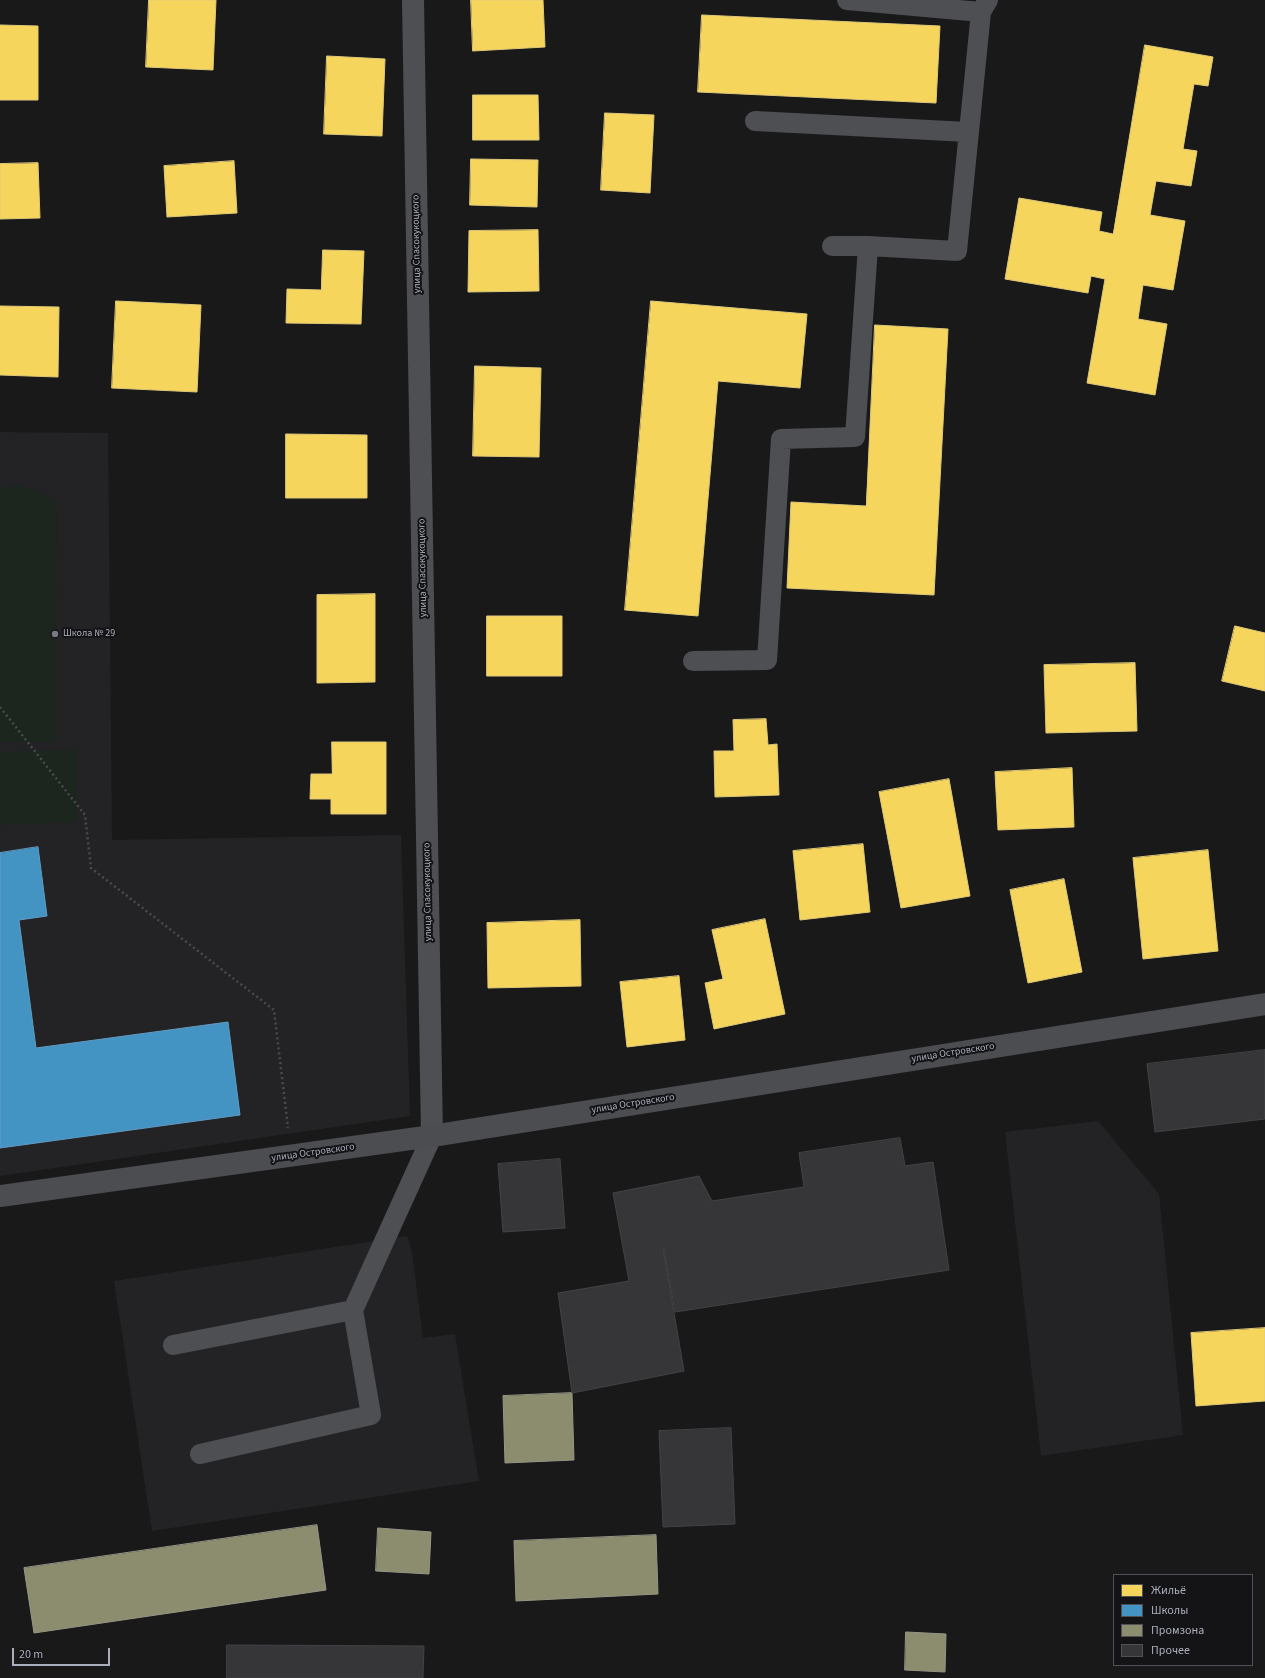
<!DOCTYPE html>
<html>
<head>
<meta charset="utf-8">
<style>
	body { margin:0 }
	#map { position:relative; width:1265px; height:1678px; overflow:hidden; background:#19191a; font-family:"Source Sans 3",sans-serif }
	canvas { display:block }
	.legend { position:absolute; left:1113px; top:1574px; width:140px; height:92px; box-sizing:border-box; background:#141316; border:1px solid #505158; margin:0; padding:5px 7px; list-style:none; font-size:12px; color:#aaaebc }
	.legend li { display:flex; align-items:center; gap:8px; height:20px }
	.legend b { width:20px; border:1px solid #505158 }
	.scale { position:absolute; left:12px; top:1648px; width:98px; height:18px; box-sizing:border-box; border:2px solid #aaaebc; border-top:0; padding-left:5px; font-size:12px; line-height:14px; white-space:nowrap; color:#aaaebc; -webkit-text-stroke:3px #141316; paint-order:stroke }
</style>
</head>
<body>
<div id="map">
<canvas width="1265" height="1678"></canvas>
<ul class="legend">
<li><b style="height:11px;background:#f6d55c"></b>Жильё</li>
<li><b style="height:11px;background:#4393c3"></b>Школы</li>
<li><b style="height:11px;background:#8c8c6e"></b>Промзона</li>
<li><b style="height:11px;background:#363638"></b>Прочее</li>
</ul>
<div class="scale">20 m</div>
</div>
<script>
const context = document.querySelector('canvas').getContext('2d');
context.lineJoin = 'round';
function paint(path, color) {
  context.fillStyle = color;
  context.fill(path, 'evenodd');
}
function strokePath(path, color, width, dash) {
  context.strokeStyle = color;
  context.lineWidth = width;
  context.lineCap = dash ? 'butt' : 'round';
  context.setLineDash(dash || []);
  context.stroke(path);
}
function label(font, color, halo, rows, align = 'center') {
  context.font = font + ' "Source Sans 3",sans-serif';
  context.lineWidth = 4;
  context.setLineDash([]);
  context.textBaseline = 'middle';
  context.strokeStyle = halo;
  context.fillStyle = color;
  for (const [text, x, y, turn = 0] of rows) {
    context.save();
    context.translate(x, y);
    context.rotate((+turn || 0) * Math.PI / 180);
    context.textAlign = isNaN(turn) ? turn : align;
    if (halo) context.strokeText(text, 0, 0);
    context.fillText(text, 0, 0);
    context.restore();
  }
}
const built = new Path2D(`
	M0,432l108,1 4,407 289,-5 9,281 -410,60z
	M1098,1121l61,73 24,241 -142,21 -36,-324z
	M407,1236l5,16 11,86 32,-4 24,147 -327,50 -38,-250z`);
const green = new Path2D(`
	M19,485l25,8 13,13 -1,236h-56v-254z
	M75,749l2,73 -77,3v-73z`);
const homes = new Path2D(`
	M149,0h67l-3,70 -67,-3z
	M471,0h72l2,47 -72,4z
	M702,15l238,11 -4,77 -238,-11z
	M0,25l38,1v74h-38z
	M1145,45l68,12 -5,29 -14,-2 -11,65 14,2 -6,35 -35,-5 -6,34 35,6 -12,69 -30,-5 -5,34 29,5 -12,71 -68,-12 18,-104 -14,-3 -3,17 -83,-14 14,-81 83,14 -3,19 14,3z
	M327,56l58,3 -3,77 -58,-2z
	M473,95h65l1,45h-66z
	M605,113l49,2 -4,78 -49,-3z
	M471,159l67,1 -1,47 -67,-2z
	M234,161l3,52 -70,4 -3,-51z
	M38,163l2,55 -40,1v-55z
	M538,230l1,61 -71,1 1,-61z
	M323,250l41,1 -3,73 -75,-1 1,-34 34,1z
	M116,301l85,4 -4,87 -85,-4z
	M651,301l156,13 -7,74 -82,-7 -20,235 -73,-6z
	M0,306l59,1 -1,70 -58,-2z
	M875,325l73,4 -14,266 -147,-7 4,-86 75,4z
	M475,366l66,2 -2,89 -66,-1z
	M286,434l81,1v63h-81z
	M375,594v88l-58,1v-88z
	M487,616h75v60h-75z
	M1235,626l30,7v58l-43,-10z
	M1135,663l2,68 -91,2 -2,-68z
	M766,719l2,26 9,-1 2,51 -64,2 -1,-46h20l-1,-31z
	M332,742h54v72h-55v-15h-21l1,-25h21z
	M1072,768l2,59 -76,3 -3,-58z
	M949,779l21,117 -69,12 -22,-116z
	M863,844l7,68 -70,8 -7,-69z
	M1208,850l10,101 -75,8 -10,-101z
	M1064,879l18,93 -54,11 -18,-93z
	M765,919l20,95 -71,15 -9,-46 18,-4 -11,-49z
	M580,920l1,66 -93,2 -1,-65z
	M679,976l6,64 -58,7 -7,-65z
	M1265,1328v73l-69,5 -5,-73z`);
const schools = new Path2D(`
	M38,847l9,69 -28,4 17,128 192,-26 12,93 -240,33v-295z`);
const industry = new Path2D(`
	M572,1393l2,67 -69,3 -2,-67z
	M317,1525l9,65 -292,43 -10,-65z
	M378,1528l53,4 -2,42 -53,-3z
	M656,1535l2,59 -142,7 -2,-60z
	M906,1632l40,2 -1,38 -40,-2z`);
const building = new Path2D(`
	M1265,1050v69l-110,13 -8,-68z
	M900,1138l5,28 28,-4 16,108 -274,42 -11,-63h-1l21,122 -112,22 -14,-100 71,-12 -16,-88 86,-17 13,25 92,-14 -5,-34z
	M560,1159l5,69 -62,4 -5,-68z
	M731,1428l4,96 -72,3 -4,-96z
	M227,1645l197,1 -1,32h-196z`);
const path = new Path2D(`
	M0,707l85,108 6,53 183,142 14,118`);
const service = new Path2D(`
	M847,0l134,12
	M755,121l213,11
	M832,246h36
	M693,661l74,-1 14,-221 74,-2 13,-191 89,5 24,-239 7,-12
	M173,1345l180,-35
	M200,1454l171,-39 -18,-105 79,-174`);
const minor = new Path2D(`
	M413,0l19,1136`);
const secondary = new Path2D(`
	M0,1196l432,-60 833,-132`);
const markers = [
	[55,634,4,"#777a83"]
];
const streetNames = [
	["улица Спасокукоцкого",417,244,-91],
	["улица Спасокукоцкого",423,568,-91],
	["улица Спасокукоцкого",428,892,-91],
	["улица Островского",953,1053,-9],
	["улица Островского",633,1104,-9],
	["улица Островского",313,1153,-8]
];
const poiNames = [
	["Школа № 29",63,634]
];
paint(built, '#232326');
paint(green, '#1d251f');
paint(homes, '#f6d55c');
strokePath(homes, '#dfc979', 1);
paint(schools, '#4393c3');
strokePath(schools, '#629bc1', 1);
paint(industry, '#8c8c6e');
strokePath(industry, '#959685', 1);
paint(building, '#363638');
strokePath(building, '#424346', 1);
strokePath(path, '#494b4e', 2.5, [2, 3]);
strokePath(service, '#4e4f53', 20);
strokePath(minor, '#4e4f53', 22);
strokePath(secondary, '#4c4d51', 22);
for (const [x, y, r, color] of markers) {
  const dot = new Path2D();
  dot.arc(x, y, r, 0, 2 * Math.PI);
  context.fillStyle = color;
  context.fill(dot);
  strokePath(dot, '#141316', 1.5);
}
label('10px', '#aaaebc', '#141316', streetNames);
label('10px', '#aaaebc', '#141316', poiNames, 'left');
</script>
</body>
</html>
